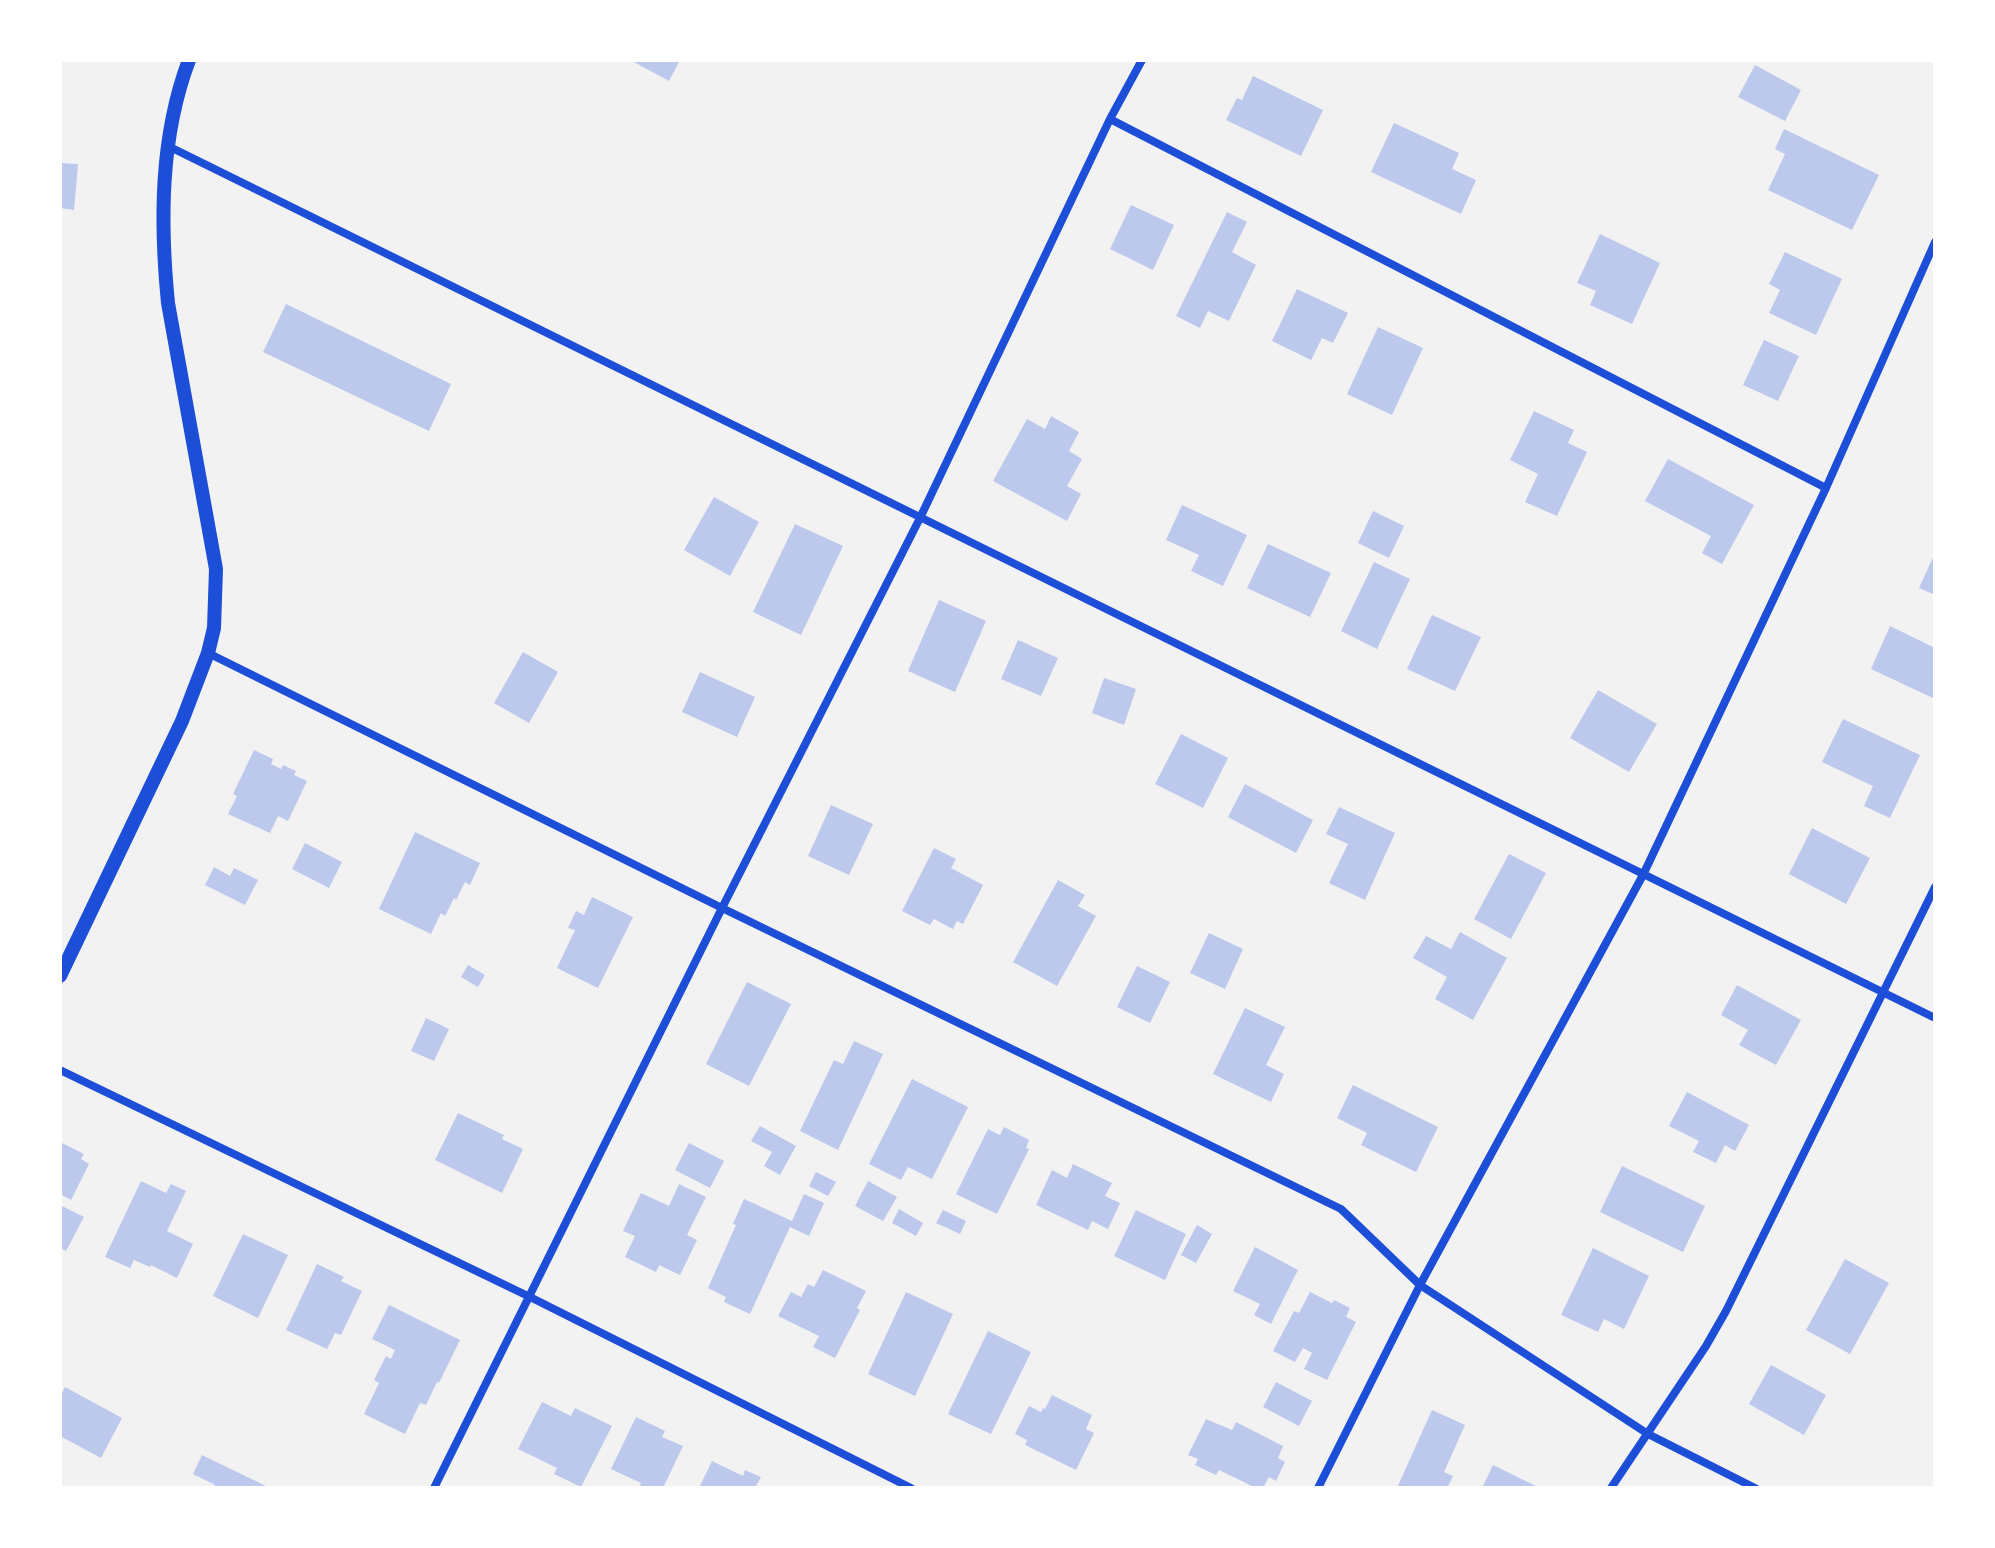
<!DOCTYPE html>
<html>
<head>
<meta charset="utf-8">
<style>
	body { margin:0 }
	#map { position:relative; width:1995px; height:1548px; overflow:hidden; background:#f2f2f2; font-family:"DM Sans",sans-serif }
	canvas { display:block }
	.frame { position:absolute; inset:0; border:62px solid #fff; pointer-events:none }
</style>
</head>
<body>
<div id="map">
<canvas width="1995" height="1548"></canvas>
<div class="frame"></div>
</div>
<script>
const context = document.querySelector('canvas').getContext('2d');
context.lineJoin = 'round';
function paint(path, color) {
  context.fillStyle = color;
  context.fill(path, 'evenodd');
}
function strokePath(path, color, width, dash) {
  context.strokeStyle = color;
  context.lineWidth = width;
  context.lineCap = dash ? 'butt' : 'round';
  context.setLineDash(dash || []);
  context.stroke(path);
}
const building = new Path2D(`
	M630,60h50l-11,21z
	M1755,65l46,25 -16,31 -47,-24z
	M1253,76l70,34 -22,46 -75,-36 11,-22 5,2z
	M1394,123l65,30 -7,16 24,11 -15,34 -90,-42z
	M1784,129l95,46 -27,55 -84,-40 17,-36 -10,-5z
	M60,163l18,1 -4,46 -14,-2z
	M1131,205l43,20 -21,45 -43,-21z
	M1227,212l20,10 -15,30 24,13 -27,56 -21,-10 -8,17 -24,-12z
	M1600,234l60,29 -28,61 -42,-19 6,-14 -19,-8z
	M1785,252l57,27 -26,56 -47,-22 11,-23 -11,-6z
	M1297,289l51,24 -15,30 -11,-5 -11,22 -39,-19z
	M286,304l165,80 -22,47 -166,-79z
	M1378,327l45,21 -31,67 -45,-21z
	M1764,340l35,16 -21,45 -35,-16z
	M1534,411l40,19 -6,13 19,9 -30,64 -32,-14 13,-28 -28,-14z
	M1051,416l28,16 -10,19 13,8 -15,27 14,8 -14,27 -74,-40 34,-62 18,10z
	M1668,459l86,46 -32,59 -20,-11 9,-17 -66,-35z
	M714,497l45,25 -29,54 -46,-26z
	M1182,505l65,30 -24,51 -32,-15 8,-16 -33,-15z
	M1373,511l31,15 -15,32 -31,-15z
	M795,524l48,22 -42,89 -48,-23z
	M1268,544l63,29 -21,44 -63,-29z
	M1935,553v42l-16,-7z
	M1374,562l36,17 -33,70 -36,-18z
	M939,600l47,21 -31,71 -47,-21z
	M1432,615l49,22 -26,54 -48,-22z
	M1890,626l45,22v51l-64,-30z
	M1018,640l40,18 -17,38 -40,-17z
	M523,652l35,20 -29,51 -35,-20z
	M700,672l55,25 -18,40 -55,-25z
	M1104,678l32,11 -12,36 -32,-12z
	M1598,690l59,34 -28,48 -59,-34z
	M1843,719l77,36 -30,63 -26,-12 9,-20 -51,-24z
	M1181,734l47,24 -25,50 -48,-24z
	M254,750l19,9 -2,5 10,5 2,-4 13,6 -2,4 13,6 -19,40 -10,-5 -8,17 -42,-19 9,-18 -4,-2z
	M1245,784l68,36 -17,33 -68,-36z
	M831,805l42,19 -24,51 -41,-19z
	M1339,807l56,26 -30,67 -36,-17 19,-39 -22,-10z
	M1812,828l58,30 -24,46 -57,-30z
	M415,832l65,31 -10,22 -5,-3 -9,18 -2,-2 -9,18 -4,-3 -10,21 -52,-25z
	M305,843l37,19 -13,26 -37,-19z
	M934,848l22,11 -5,9 32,17 -20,39 -6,-3 -4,8 -19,-10 -4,6 -28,-14z
	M1509,854l37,19 -35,66 -37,-20z
	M214,867l16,9 4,-8 24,12 -13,25 -40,-20z
	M1058,880l27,15 -7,11 18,10 -39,70 -44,-24z
	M592,897l41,20 -35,71 -41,-20 18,-38 -7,-2 8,-17 8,4z
	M1460,932l47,26 -34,62 -38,-21 12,-22 -34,-19 13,-22 25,13z
	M1209,933l34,16 -18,40 -35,-16z
	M468,965l17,10 -7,12 -17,-10z
	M1137,966l33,16 -20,41 -33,-16z
	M747,982l44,22 -42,82 -43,-22z
	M1737,985l64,35 -25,45 -37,-20 9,-15 -27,-15z
	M1245,1008l40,19 -19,38 18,9 -13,28 -58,-28z
	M426,1018l23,11 -15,32 -23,-10z
	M854,1041l29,13 -45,96 -38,-19 34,-71 9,4z
	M912,1079l56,28 -36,72 -24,-12 -7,13 -32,-16z
	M1353,1085l85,42 -22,45 -55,-27 6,-12 -30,-15z
	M1687,1092l62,33 -14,26 -10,-6 -9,18 -23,-11 6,-11 -30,-15z
	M458,1113l46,22 -2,4 21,10 -21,44 -67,-33z
	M760,1126l36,20 -16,29 -16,-9 8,-14 -21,-11z
	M1004,1127l25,13 -3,8 3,1 -32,65 -41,-20 32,-65 12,6z
	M60,1142l24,12 -3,5 8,5 -18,36 -11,-6z
	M689,1143l35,18 -14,27 -35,-18z
	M1073,1164l39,19 -7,13 15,7 -12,26 -16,-8 -4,9 -52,-25 16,-35 15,8z
	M1622,1166l83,40 -22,46 -83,-40z
	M816,1172l20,10 -8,14 -19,-10z
	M141,1181l25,12 5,-9 15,7 -19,40 26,13 -16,34 -26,-13 -1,2 -16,-7 -4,8 -25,-11z
	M868,1181l29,16 -14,24 -28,-15z
	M679,1184l27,13 -19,38 10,5 -17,35 -21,-10 -3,7 -31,-15 10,-21 -12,-5 18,-38 28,13z
	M804,1194l20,9 -15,33 -19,-9 -40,87 -26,-12 2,-5 -18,-9 28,-63 -3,-1 11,-25 48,22z
	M60,1205l24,12 -18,34 -6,-3z
	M899,1209l24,14 -7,13 -24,-13z
	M943,1210l23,11 -6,13 -24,-11z
	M1136,1210l50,24 -21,46 -51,-24z
	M1197,1225l15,9 -16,29 -15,-8z
	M243,1234l45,21 -30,63 -45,-22z
	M1255,1247l43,23 -27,54 -17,-9 6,-11 -27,-13z
	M1593,1248l56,28 -25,53 -20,-10 -6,13 -37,-17z
	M1845,1259l44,24 -39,71 -44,-24z
	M317,1264l27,13 -3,4 21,10 -21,44 -6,-2 -8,16 -41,-19z
	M823,1270l43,21 -9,17 3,2 -25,48 -22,-11 6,-11 -41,-20 13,-24 10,5 7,-13 6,3z
	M906,1292l47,22 -38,82 -47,-22z
	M1310,1292l22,11 2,-3 16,8 -4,9 10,5 -29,58 -23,-11 8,-16 -9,-5 -8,14 -22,-11 21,-40 5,2z
	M389,1305l71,35 -21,43 -2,-1 -11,23 -6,-2 -15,31 -41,-20 15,-31 -5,-3 12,-24 5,3 4,-9 -23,-11z
	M988,1331l43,21 -40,82 -43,-20z
	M1771,1365l55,30 -22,40 -55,-31z
	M1276,1382l36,19 -13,25 -36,-19z
	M65,1387l57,31 -21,40 -41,-22v-39z
	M1052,1395l40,20 -6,14 8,4 -18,37 -51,-25 2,-5 -12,-6 14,-28 12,6 2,-4 2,1z
	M542,1402l29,14 4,-8 37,18 -31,61 -27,-13 3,-6 -39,-19z
	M1432,1410l33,15 -21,47 9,4 -6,12h-50z
	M636,1417l29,14 -3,6 21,9 -20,42h-24l2,-5 -30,-14z
	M1206,1419l26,11 4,-8 47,24 -5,12 7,4 -9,19 -7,-4 -6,11h-7l-37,-18 -3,5 -21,-10 3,-6 -10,-4z
	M202,1455l68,33h-57l2,-3 -22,-11z
	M712,1461l31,15 2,-6 16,7 -6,11h-56z
	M1493,1465l47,23h-58z`);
const minor = new Path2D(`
	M1110,119l716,369
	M168,146l1767,872
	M208,653l514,255 619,301 79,76 228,149 107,54
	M60,1070l470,227 381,191
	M434,1488l288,-580 198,-390 190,-399 32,-59
	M1318,1488l102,-203 223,-410 183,-387 109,-246
	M1611,1488l95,-142 20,-35 209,-424`);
const tertiary = new Path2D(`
	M60,976l122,-255 26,-68 6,-25 2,-59 -48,-266c-8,-81 -8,-166 21,-243`);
paint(building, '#bdc9ec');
strokePath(minor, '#1d4ed8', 8);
strokePath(tertiary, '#1d4ed8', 14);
</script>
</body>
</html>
